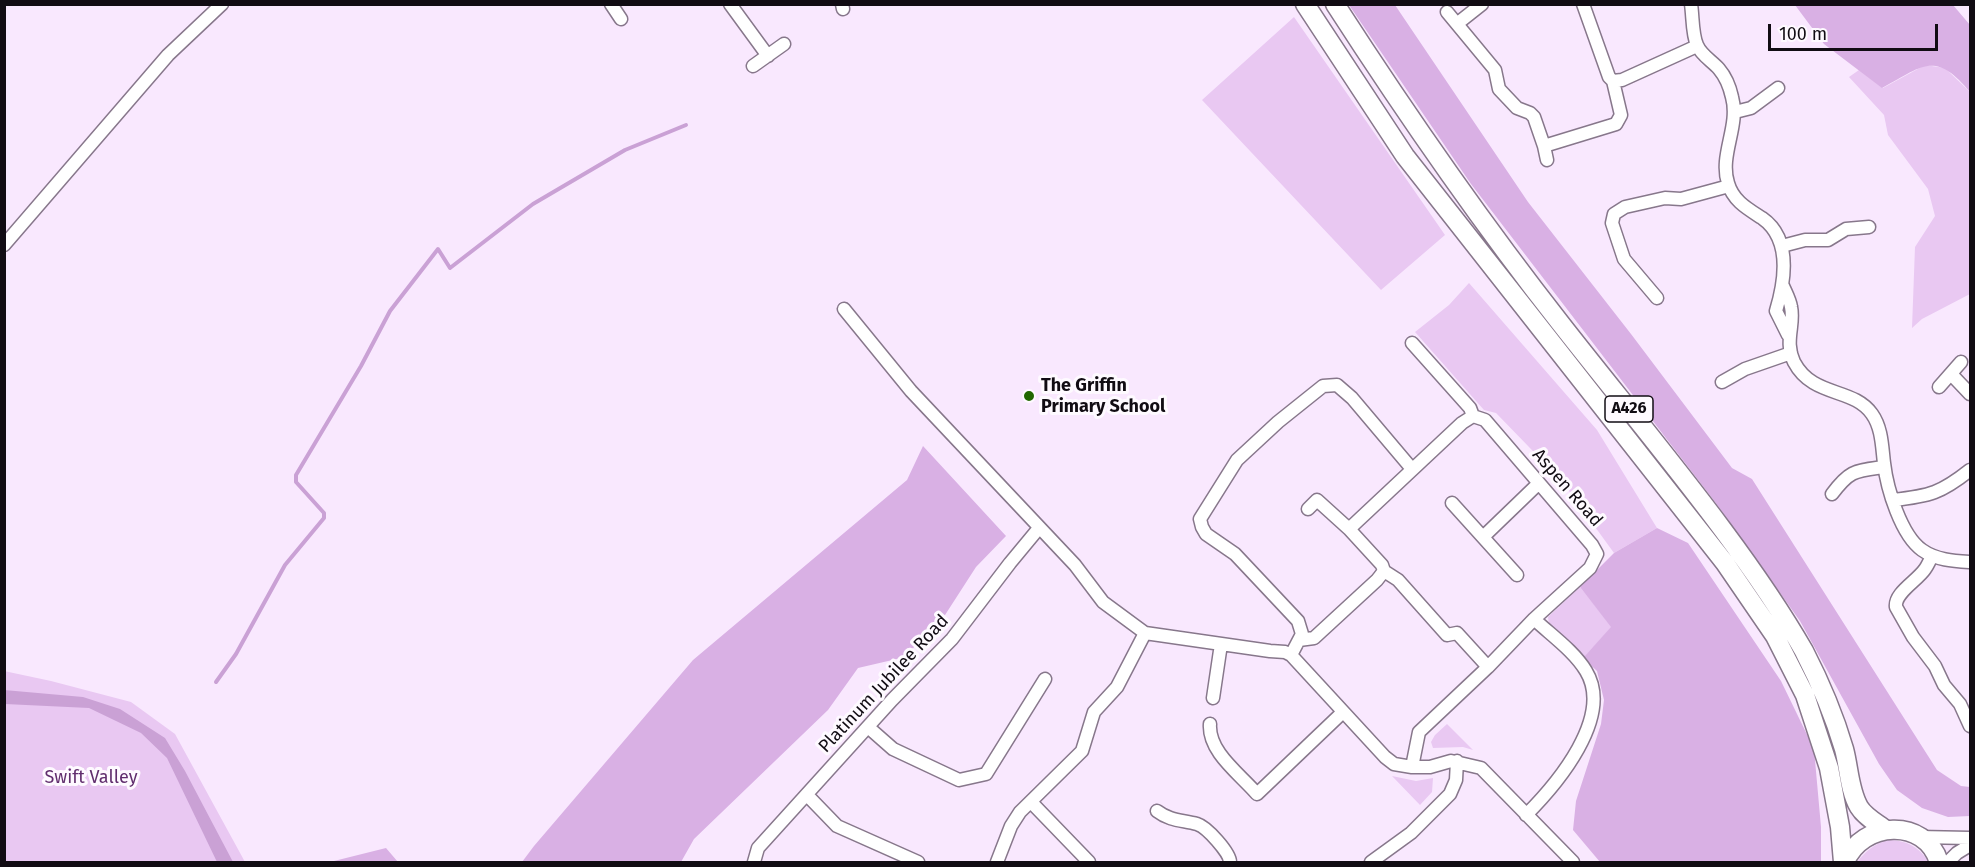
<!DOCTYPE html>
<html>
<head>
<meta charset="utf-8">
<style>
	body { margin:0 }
	#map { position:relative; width:1975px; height:867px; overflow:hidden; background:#f9e8fe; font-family:"Fira Sans",sans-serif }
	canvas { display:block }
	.frame { position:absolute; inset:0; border:6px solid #110c13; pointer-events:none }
	.scale { position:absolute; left:1768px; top:24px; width:170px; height:27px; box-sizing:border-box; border:3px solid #110c13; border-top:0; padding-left:8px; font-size:18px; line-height:21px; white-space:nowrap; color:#110c13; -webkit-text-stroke:4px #fefaff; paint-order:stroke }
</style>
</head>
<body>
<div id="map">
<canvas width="1975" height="867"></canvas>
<div class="frame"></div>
<div class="scale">100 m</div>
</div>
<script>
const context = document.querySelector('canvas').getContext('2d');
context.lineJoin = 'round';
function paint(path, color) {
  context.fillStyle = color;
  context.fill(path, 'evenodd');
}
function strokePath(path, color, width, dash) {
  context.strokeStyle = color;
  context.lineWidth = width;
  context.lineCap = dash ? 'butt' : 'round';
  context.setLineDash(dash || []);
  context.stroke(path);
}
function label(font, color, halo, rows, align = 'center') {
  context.font = font + ' "Fira Sans",sans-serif';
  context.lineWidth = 6;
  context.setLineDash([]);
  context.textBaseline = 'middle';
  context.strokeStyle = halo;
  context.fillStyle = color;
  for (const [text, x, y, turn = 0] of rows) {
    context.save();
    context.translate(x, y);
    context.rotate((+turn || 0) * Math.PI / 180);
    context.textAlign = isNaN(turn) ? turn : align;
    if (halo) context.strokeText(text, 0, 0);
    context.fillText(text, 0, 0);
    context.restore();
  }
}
const green = new Path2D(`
	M1294,17l151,218 -64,55 -179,-190z
	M1925,65l20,3 25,24v202l-48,25 -10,9 3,-81 20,-31 -7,-27 -40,-54 -4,-20 -35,-38 10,-7 24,18z
	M1469,283l128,147 60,98 -43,25 -53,-73 -65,-67 -12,-3 -69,-78 34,-27z
	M1580,587l32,40 -29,31 -34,-34 -1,-7z
	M4,671l47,10 80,21 44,32 70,128h-240z
	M1447,724l26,26 -10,-3 -30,1 -2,-6 4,-7z
	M1392,776l24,5 17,-3 -1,14 -12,13z
	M1887,840c19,0 31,6 42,22h-72c9,-11 16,-17 30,-22z`);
const forest = new Path2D(`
	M1349,5h46l133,197 103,132 101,134 20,11 185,291 24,16 9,1v29l-22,1 -26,-9 -25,-18 -18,-26 -79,-143 -85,-119 -244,-318z
	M1795,5h158l17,20v67c-35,-42 -47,-26 -88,-4l-58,-44z
	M923,446l83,90 -30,31 -40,62 -35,29 -43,10 -30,42 -134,129 -13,23h-159l12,-16 159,-186 214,-180z
	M1657,528l31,15 93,138 33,68 7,78v35h-221l-27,-32 3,-29 25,-77 3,-24 -7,-29 -14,-13 28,-31 -31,-40 34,-34z
	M386,848l12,14h-68z`);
const water = new Path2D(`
	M4,690l79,7 37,12 45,29 20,33 48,91h-16l-50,-104 -26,-25 -52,-25 -84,-4z`);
const stream = new Path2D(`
	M216,682l20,-28 49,-89 39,-47v-5l-28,-31v-7l65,-109 29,-55 48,-62 12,19 83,-64 92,-54 61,-25`);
const minor = new Path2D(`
	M611,4l10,15
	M730,4l38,52
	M842,4l1,5
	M1583,4l26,73 4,4 9,-1 75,-34
	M1691,4c2,13 1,30 6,41 4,10 15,16 22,24 6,7 11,19 13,28 8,29 -13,58 -4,86 5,18 20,26 34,35 30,21 23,63 14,93l12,24
	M1447,12l48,58 4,19 18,19 13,5 4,4 10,29
	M1458,23l24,-19
	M753,66l31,-22
	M1735,112l16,-4 27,-20
	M1547,160l-3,-14 72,-22 5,-9 -8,-34
	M4,245l164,-190 54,-51
	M1782,246l23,-6h23l18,-11 23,-2
	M1783,286c3,7 7,14 8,21 4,18 -7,34 3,55 19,36 59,25 78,52 10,14 10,33 12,49 3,26 17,72 38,87 14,10 32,11 48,12
	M1657,298l-33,-39 -12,-36 2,-9 11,-7 40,-9 16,1 48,-13
	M844,309l67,82 164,174 28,37 42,31 125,18 15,1 6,3 94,102 9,7 18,3h18l21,-6 30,7 92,94
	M1412,343l58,65 3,8
	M1951,374l19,20
	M1722,382l23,-13 46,-16
	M1939,387l22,-25
	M1832,494c18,-24 23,-23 52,-27
	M1893,500c37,-4 48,-7 77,-30
	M1452,503l65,72
	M1308,509l9,-9 32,29
	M1483,537l55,-53
	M1932,556c-2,4 -4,9 -7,13 -8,12 -31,24 -29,38l17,30 22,29 9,19 16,19 10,22
	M1384,571l-2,-6 -33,-36 113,-106 11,-7 12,4 107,125 5,9 -7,14 -56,51 -46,48 -69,65 -7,35
	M1384,571l14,9 49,55 10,-2 31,34
	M1299,640l15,-2 63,-58 7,-9
	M1291,655l11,-21 -4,-13 -63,-67 -29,-20 -4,-7 -2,-8 37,-59 41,-38 45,-36 14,-1 15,13 60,71
	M1213,698l8,-54
	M1210,724c-2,28 30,50 47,70l86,-82
	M868,727l25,22 66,31 27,-6 59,-95
	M807,795l30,31 81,36
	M1031,802l58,60
	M1157,811c13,10 25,9 40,13 10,3 33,29 33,38
	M1526,815c31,-31 88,-98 60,-144 -12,-20 -35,-36 -52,-52
	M1919,837l51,1
	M754,862l4,-14 134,-148 60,-61 58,-76 29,-35
	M997,862l14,-36 9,-14 62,-61 12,-39 23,-25 28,-54
	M1371,862l40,-29 39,-39 6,-14 1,-19
	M1948,862l9,-9 13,-8`);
const highway = new Path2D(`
	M1305,4l100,152 320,407 50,73 30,59 24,73 11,59 3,35
	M1335,4c71,110 146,218 226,320 54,69 110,136 162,206 29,39 57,79 81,121 16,31 30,64 40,98 5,18 5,41 15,58 6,10 18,16 27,23
	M1845,862c17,-41 80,-45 94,0`);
const markers = [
	[1029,396,6,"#216700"]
];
const shields = [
	[1629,409,48]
];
const shieldNames = [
	["A426",1629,409]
];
const poiNames = [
	["The Griffin",1041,386],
	["Primary School",1041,407]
];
const streetNames = [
	["Aspen Road",1567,488,49],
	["Platinum Jubilee Road",884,684,-47]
];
const parkNames = [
	["Swift Valley",91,778]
];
paint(green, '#e9c8f2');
paint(forest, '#d9b0e4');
paint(water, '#caa1d5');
strokePath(stream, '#caa1d5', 4);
strokePath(minor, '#87778b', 15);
strokePath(highway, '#87778b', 21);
strokePath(minor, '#fff', 12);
strokePath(highway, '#fff', 18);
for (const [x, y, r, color] of markers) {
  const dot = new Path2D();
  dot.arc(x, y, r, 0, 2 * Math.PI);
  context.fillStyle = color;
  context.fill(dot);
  strokePath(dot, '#fefaff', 2);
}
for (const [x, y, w] of shields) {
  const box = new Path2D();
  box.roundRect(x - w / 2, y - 13, w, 26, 4.5);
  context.fillStyle = '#fefaff';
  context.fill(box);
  strokePath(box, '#110c13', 1.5);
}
label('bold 16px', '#110c13', null, shieldNames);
label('bold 18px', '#110c13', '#fefaff', poiNames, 'left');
label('18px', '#110c13', '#fefaff', streetNames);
label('18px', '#612e6e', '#fefaff', parkNames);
</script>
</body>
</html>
